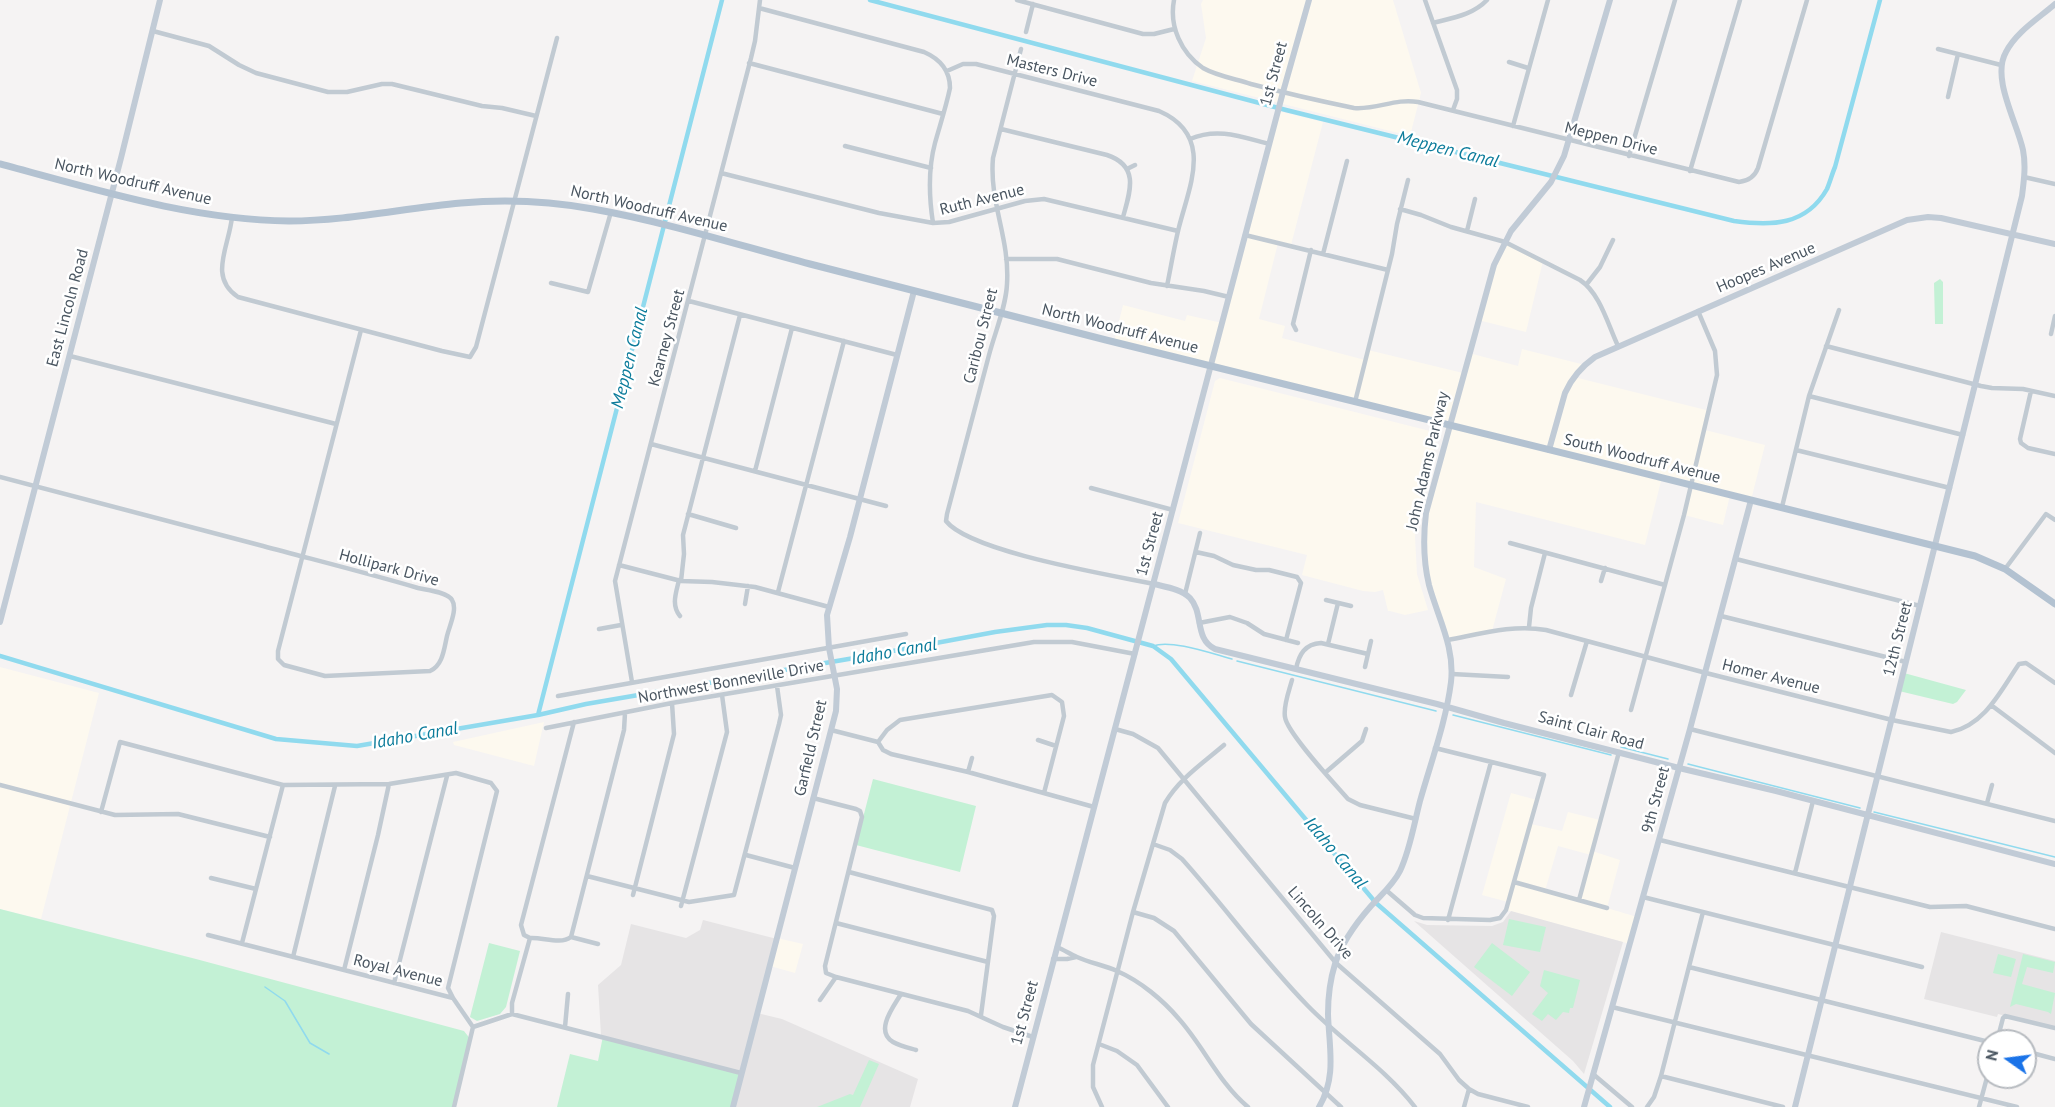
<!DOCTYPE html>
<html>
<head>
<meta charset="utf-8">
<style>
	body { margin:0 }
	#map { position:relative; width:2055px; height:1107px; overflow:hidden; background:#f5f3f3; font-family:"PT Sans",sans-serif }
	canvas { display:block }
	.north { position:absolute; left:1977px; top:1029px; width:60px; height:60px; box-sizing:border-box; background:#fff; border:2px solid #b7bbc0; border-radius:50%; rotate:284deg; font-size:16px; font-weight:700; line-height:24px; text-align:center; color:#4a5661 }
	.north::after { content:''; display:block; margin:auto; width:21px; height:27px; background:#1a73e8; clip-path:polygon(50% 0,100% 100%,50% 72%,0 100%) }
</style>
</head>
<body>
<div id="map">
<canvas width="2055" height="1107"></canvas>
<div class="north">N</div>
</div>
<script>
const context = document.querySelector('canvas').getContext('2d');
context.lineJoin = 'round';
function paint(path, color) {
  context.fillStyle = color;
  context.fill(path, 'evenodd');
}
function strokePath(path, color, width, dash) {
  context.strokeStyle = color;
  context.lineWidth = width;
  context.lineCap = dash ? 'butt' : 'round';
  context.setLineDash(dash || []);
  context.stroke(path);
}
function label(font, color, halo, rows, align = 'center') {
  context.font = font + ' "PT Sans",sans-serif';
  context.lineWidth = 5;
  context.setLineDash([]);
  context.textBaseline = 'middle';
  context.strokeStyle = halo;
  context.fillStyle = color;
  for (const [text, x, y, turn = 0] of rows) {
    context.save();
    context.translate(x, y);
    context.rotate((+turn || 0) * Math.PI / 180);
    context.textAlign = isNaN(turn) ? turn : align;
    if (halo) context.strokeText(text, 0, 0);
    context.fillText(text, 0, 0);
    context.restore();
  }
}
const commercial = new Path2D(`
	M1203,0h190l28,93 -11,43 -218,-55 14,-43 -5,-34z
	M1278,111l45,11 -32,123 -13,-2 -19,76 26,7 -3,12 83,22 3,-10 95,23 6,-20 49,13 4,-17 63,16 -11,12 136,34 -5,19 60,15 -14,55 -21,-5 -7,30 -39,-10 7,-31 -29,-7 -17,68 -169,-43 -2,65 32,12 -14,52 -44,9 -18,-53 -7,-51 26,-110 -335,-84 9,-37 62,16 2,-6 35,8z
	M1505,242l38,19 -17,71 -48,-12z
	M1220,378l218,55 -20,79 -3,25 2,37 11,36 -23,5 -15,-4h-2l-5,-21 -8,2 -12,-1 -61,-16 5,-20 -129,-32 37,-142z
	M0,667l99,26 -58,226 -41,-10z
	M544,722l-10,44 -80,-21 -1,-3z
	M1511,793l26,7 -6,24 31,7 6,-19 32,8 -8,31 28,9 -13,48 30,9 -7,27 -124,-34 2,-8 -26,-7zM1558,846l33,9 -13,45 -33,-9z
	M777,938l26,6 -8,29 -25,-7z`);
const education = new Path2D(`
	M1511,911l112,31 -39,132 -11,-13 -159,-140 13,4 65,1 11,-4z
	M703,920l74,19 -20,74 25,6 136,60 -8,28h-177l-132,-72 -3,-50 23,-20 10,-41 55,14 14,-8z
	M1941,932l114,29v67l-57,-14 -1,3 -73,-18z`);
const green = new Path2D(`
	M1940,279l3,3v42h-8l-1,-41z
	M1904,673l62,17 -9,12 -4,2 -54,-13z
	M873,779l103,27 -16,66 -104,-27z
	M0,909l196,50 268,72 7,9 -17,67h-454z
	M1509,919l37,8 -6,25 -37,-7z
	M489,943l31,8 -14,56 -6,7 -23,7 -7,-4z
	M1492,943l38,29 -18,24 -38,-29z
	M1998,954l18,5 -5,18 -18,-4z
	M2023,954l32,8 -2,11 -26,-6 -5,17 33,9 -4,21 -3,-2 -32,-8 -6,3z
	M1544,970l36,10 -7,28h-3l-1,5 -6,-1 -7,8 -8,-6 -6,7 -10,-7 16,-21 -8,-7z
	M603,1036l138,37 -8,34h-176l13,-53 28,7z
	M869,1060l10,4 -19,43h-43l33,-13 3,1z`);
const stream = new Path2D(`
	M1153,646c18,-7 60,8 79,13
	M1237,661l199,50
	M1453,715l158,40
	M1621,747l47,12
	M1688,764l172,44
	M1874,812l181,45
	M265,987l20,14 25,42 19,11`);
const canal = new Path2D(`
	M870,0l416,110 448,111c37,5 72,5 93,-32 3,-7 5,-15 8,-22l45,-167
	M0,656l276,83 81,7 181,-31 48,-11 280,-48 129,-24 52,-7h19l21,3 66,18 18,13 205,244 234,204
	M538,715l184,-715`);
const street = new Path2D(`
	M1017,0l126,34h11l20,-5
	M1174,0c-5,26 7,53 29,68 14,8 33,11 48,16 34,9 69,17 103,24 23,2 41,-10 64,-6l321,80c9,-1 16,-6 19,-14l49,-168
	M1425,0l32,90v9l-4,11
	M759,8l165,44c16,7 26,18 26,36 -4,19 -10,37 -15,55 -7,26 -6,54 -2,80
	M1433,23c19,-5 40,-8 54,-23
	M153,31l56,15 30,19 17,8 72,19h19l35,-8h10l90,22 20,2 34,8
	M1026,32l7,-28
	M1021,49l-28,109c-4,45 17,80 14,126 -1,23 -12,48 -18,71 -14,53 -28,106 -42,159l-1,7c24,31 165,54 208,63
	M1938,49l63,16
	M1509,62l19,6
	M749,63l194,51
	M947,71l16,-7h13l183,47c55,24 31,73 20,116 -5,20 -8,40 -12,59
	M1948,97l10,-43
	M1513,126l35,-126
	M1001,129l106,26c33,11 23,37 16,62
	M1190,139c28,-12 52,-2 79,5
	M845,146l86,22
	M1629,156l46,-156
	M1127,169l8,-4
	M1690,171l50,-171
	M721,173l158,40 54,10 16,-1 76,-21 19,-2 134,32
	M2024,177l31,7
	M1400,209l21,6 30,12 54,15 75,38c20,13 28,45 38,66
	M232,217c-3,30 -24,60 6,80l204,54 28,6 6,-10 81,-309
	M1467,231l8,-32
	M1245,235l143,35
	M1323,254l24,-93
	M1006,259h51l94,24 53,8 25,6
	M551,283l37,9 23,-80
	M1586,285l14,-18 13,-27
	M689,301l208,54
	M1296,330l-3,-6 18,-74
	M2051,334l4,-18
	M1826,346l155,40 11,2 31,1 32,7
	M70,356l266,68
	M2031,391l-11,48 1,4 7,5 27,6
	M1809,396l154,39
	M1355,402l37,-148 5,-30 11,-44
	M651,444l235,62
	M1796,450l154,38
	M755,471l37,-143
	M0,477l263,69c52,14 104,27 155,42 9,2 30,4 34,12 6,9 -3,27 -5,36 -3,13 -4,29 -17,35l-105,5 -41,-11 -6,-6v-8l83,-321
	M1091,488l82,22
	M1782,507l27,-111 30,-86
	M688,514l48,14
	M1510,543l155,42
	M1196,552l18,4 19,9 23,5h13l28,7 4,6 -15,57
	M1736,559l184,47
	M619,565l62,16 31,1 43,5 74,20
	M2005,569l41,-55 9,6
	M679,580c-3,13 -8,25 1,36
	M681,581l3,-27 -1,-19 57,-220
	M1601,581l4,-13
	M778,592l66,-251
	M1185,594l15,-61
	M1326,600l25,6
	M745,604l3,-18
	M1721,616l185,46
	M1199,623l31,-6 17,6 17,11 34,9
	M1529,627l2,-19 14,-55
	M599,629l22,-4
	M1448,640c32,-6 65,-16 98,-10l160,43 186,47 59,12c34,-7 50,-42 68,-68l7,-1 29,20
	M1328,644l10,-41
	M1365,667l6,-26
	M1296,669c3,-15 9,-25 25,-26l47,11
	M1452,674l56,3
	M1292,680c-3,11 -9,26 -7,37 2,16 50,67 63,82l12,6 56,14
	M632,682l-17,-101 136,-523 4,-17 5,-41
	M1571,695l16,-54
	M558,696l348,-62
	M1991,705l64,48
	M1631,710l53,-195 33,-140 -2,-24 -17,-40
	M546,728l126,-25 362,-61h38l63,12
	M1115,729l18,5 25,14 178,215 104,91 19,26 10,9 9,5 50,13
	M1690,729l365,92
	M831,730l47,12 5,8 8,4 77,18 126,35
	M1038,740l18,6
	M878,742l9,-12 13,-10 152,-25 10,7 2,14 -20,77
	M968,772l4,-14
	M1326,772l36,-31 4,-12
	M0,785l115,30 63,-1 92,23
	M813,798l43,11 4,2 2,6 -37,149 1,7 10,4 132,34 35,16 30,10
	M1987,803l5,-18
	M101,812l19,-70 163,43 106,-1 67,-11 35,10 6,8 -49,197 5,10
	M1660,840l270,67 36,-1 89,23
	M1153,844l17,6 12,9c43,48 81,101 126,147 34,35 77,62 107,101
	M746,855l49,13
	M849,872l143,38 2,6 -13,99
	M1795,873l18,-72
	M587,876l102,26 45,-7 45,-171 2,-9 -4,-29
	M211,878l45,11
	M1514,882l93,26
	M1386,890l29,25 8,3 67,2 10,-2 6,-8 38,-135 -109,-27
	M633,895l41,-161 -2,-31
	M1643,897l279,70
	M1579,900l40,-148
	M681,906l46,-174 -5,-37
	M1133,912l21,6 20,13 77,93 90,83
	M1448,920l43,-158
	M836,923l152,39
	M208,935l245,63 20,29
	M571,937l53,-207 1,-17
	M530,938l-6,-3 -3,-10 53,-203
	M530,938c13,-1 30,7 41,-1l27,7
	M242,943l41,-158
	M1057,947c7,3 13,7 20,10 13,6 27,8 40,14 23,10 46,29 62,48 25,28 40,64 69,88
	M293,957l42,-171
	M1053,959h14l9,-2
	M1689,967l300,75
	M344,970l34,-135 11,-51
	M394,983l53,-207
	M901,994c-7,12 -27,37 -8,48 7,4 16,6 23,8
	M820,1000l16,-23
	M1612,1007l405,100
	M512,1014v-11l18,-65
	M473,1027l39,-13 229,59
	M565,1027l3,-33
	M1997,1041l6,-23 2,-2 50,12
	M1099,1044l18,7 20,14 31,42
	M2025,1051l30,8
	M1593,1074l39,33
	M1661,1076l122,31
	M454,1107l19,-80
	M1102,1107l-9,-20v-22l40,-153 32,-109c14,-24 38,-40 59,-58
	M1464,1107l5,-18
	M1647,1107l7,-10 7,-21 42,-164
	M1979,1107l10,-37`);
const secondary = new Path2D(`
	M1549,450l16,-57c7,-16 16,-26 30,-36l312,-137 21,-3 13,1 114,26
	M1154,584c12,3 27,5 36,14 14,15 4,41 25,51l222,55 67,19 175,45 97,23 279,73
	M0,622l121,-464 39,-158
	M733,1107l103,-396 1,-22 -8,-41 -2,-33 23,-78 64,-246
	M1015,1107l268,-1015 26,-92
	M1319,1107c18,-30 10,-60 9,-93 0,-17 2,-34 7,-50 7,-22 21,-41 36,-58 10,-11 22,-21 29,-35 10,-21 14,-47 20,-70 11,-39 26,-79 31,-119 4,-35 -13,-64 -22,-97 -6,-25 -6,-47 -3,-72l68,-248 17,-34 40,-49 13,-26 46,-156
	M1584,1107l106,-378 61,-229
	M1795,1107l227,-911c2,-16 4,-31 1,-46 -6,-28 -32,-72 -17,-98 10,-20 33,-34 49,-48`);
const primary = new Path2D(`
	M0,164c94,25 191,56 289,57 58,0 115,-13 172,-18 44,-4 88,-2 132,6 73,13 145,36 217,55 98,26 197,51 296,76 289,73 580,142 869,216l30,13 50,35`);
const streetNames = [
	["Masters Drive",1052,71,14],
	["1st Street",1274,74,-75],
	["Meppen Drive",1611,139,14],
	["North Woodruff Avenue",133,182,13],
	["Ruth Avenue",982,200,-14],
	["North Woodruff Avenue",649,209,13],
	["Hoopes Avenue",1766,268,-23],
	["East Lincoln Road",68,308,-75],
	["North Woodruff Avenue",1120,329,14],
	["Caribou Street",981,336,-76],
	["Kearney Street",667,338,-75],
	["South Woodruff Avenue",1642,459,14],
	["John Adams Parkway",1428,461,-77],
	["1st Street",1150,544,-75],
	["Hollipark Drive",389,568,15],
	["12th Street",1898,639,-76],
	["Homer Avenue",1771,677,14],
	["Northwest Bonneville Drive",731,682,-10],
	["Saint Clair Road",1591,731,15],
	["Garfield Street",811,748,-77],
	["9th Street",1656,800,-75],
	["Lincoln Drive",1320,923,49],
	["Royal Avenue",398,971,14],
	["1st Street",1025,1013,-75]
];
const waterNames = [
	["Meppen Canal",1448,150,14],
	["Meppen Canal",630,358,-76],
	["Idaho Canal",894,652,-10],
	["Idaho Canal",415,736,-10],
	["Idaho Canal",1335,853,50]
];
paint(commercial, '#fdf9ef');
paint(education, '#e6e4e5');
paint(green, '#c3f1d5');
strokePath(stream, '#90daee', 1.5);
strokePath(canal, '#90daee', 4.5);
strokePath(street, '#c1cad2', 4.5);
strokePath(secondary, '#c1cbd6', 6);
strokePath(primary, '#b3c2d1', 7);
label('16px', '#4a5661', '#fff', streetNames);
label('italic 18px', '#0c7c9b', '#fff', waterNames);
</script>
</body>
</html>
